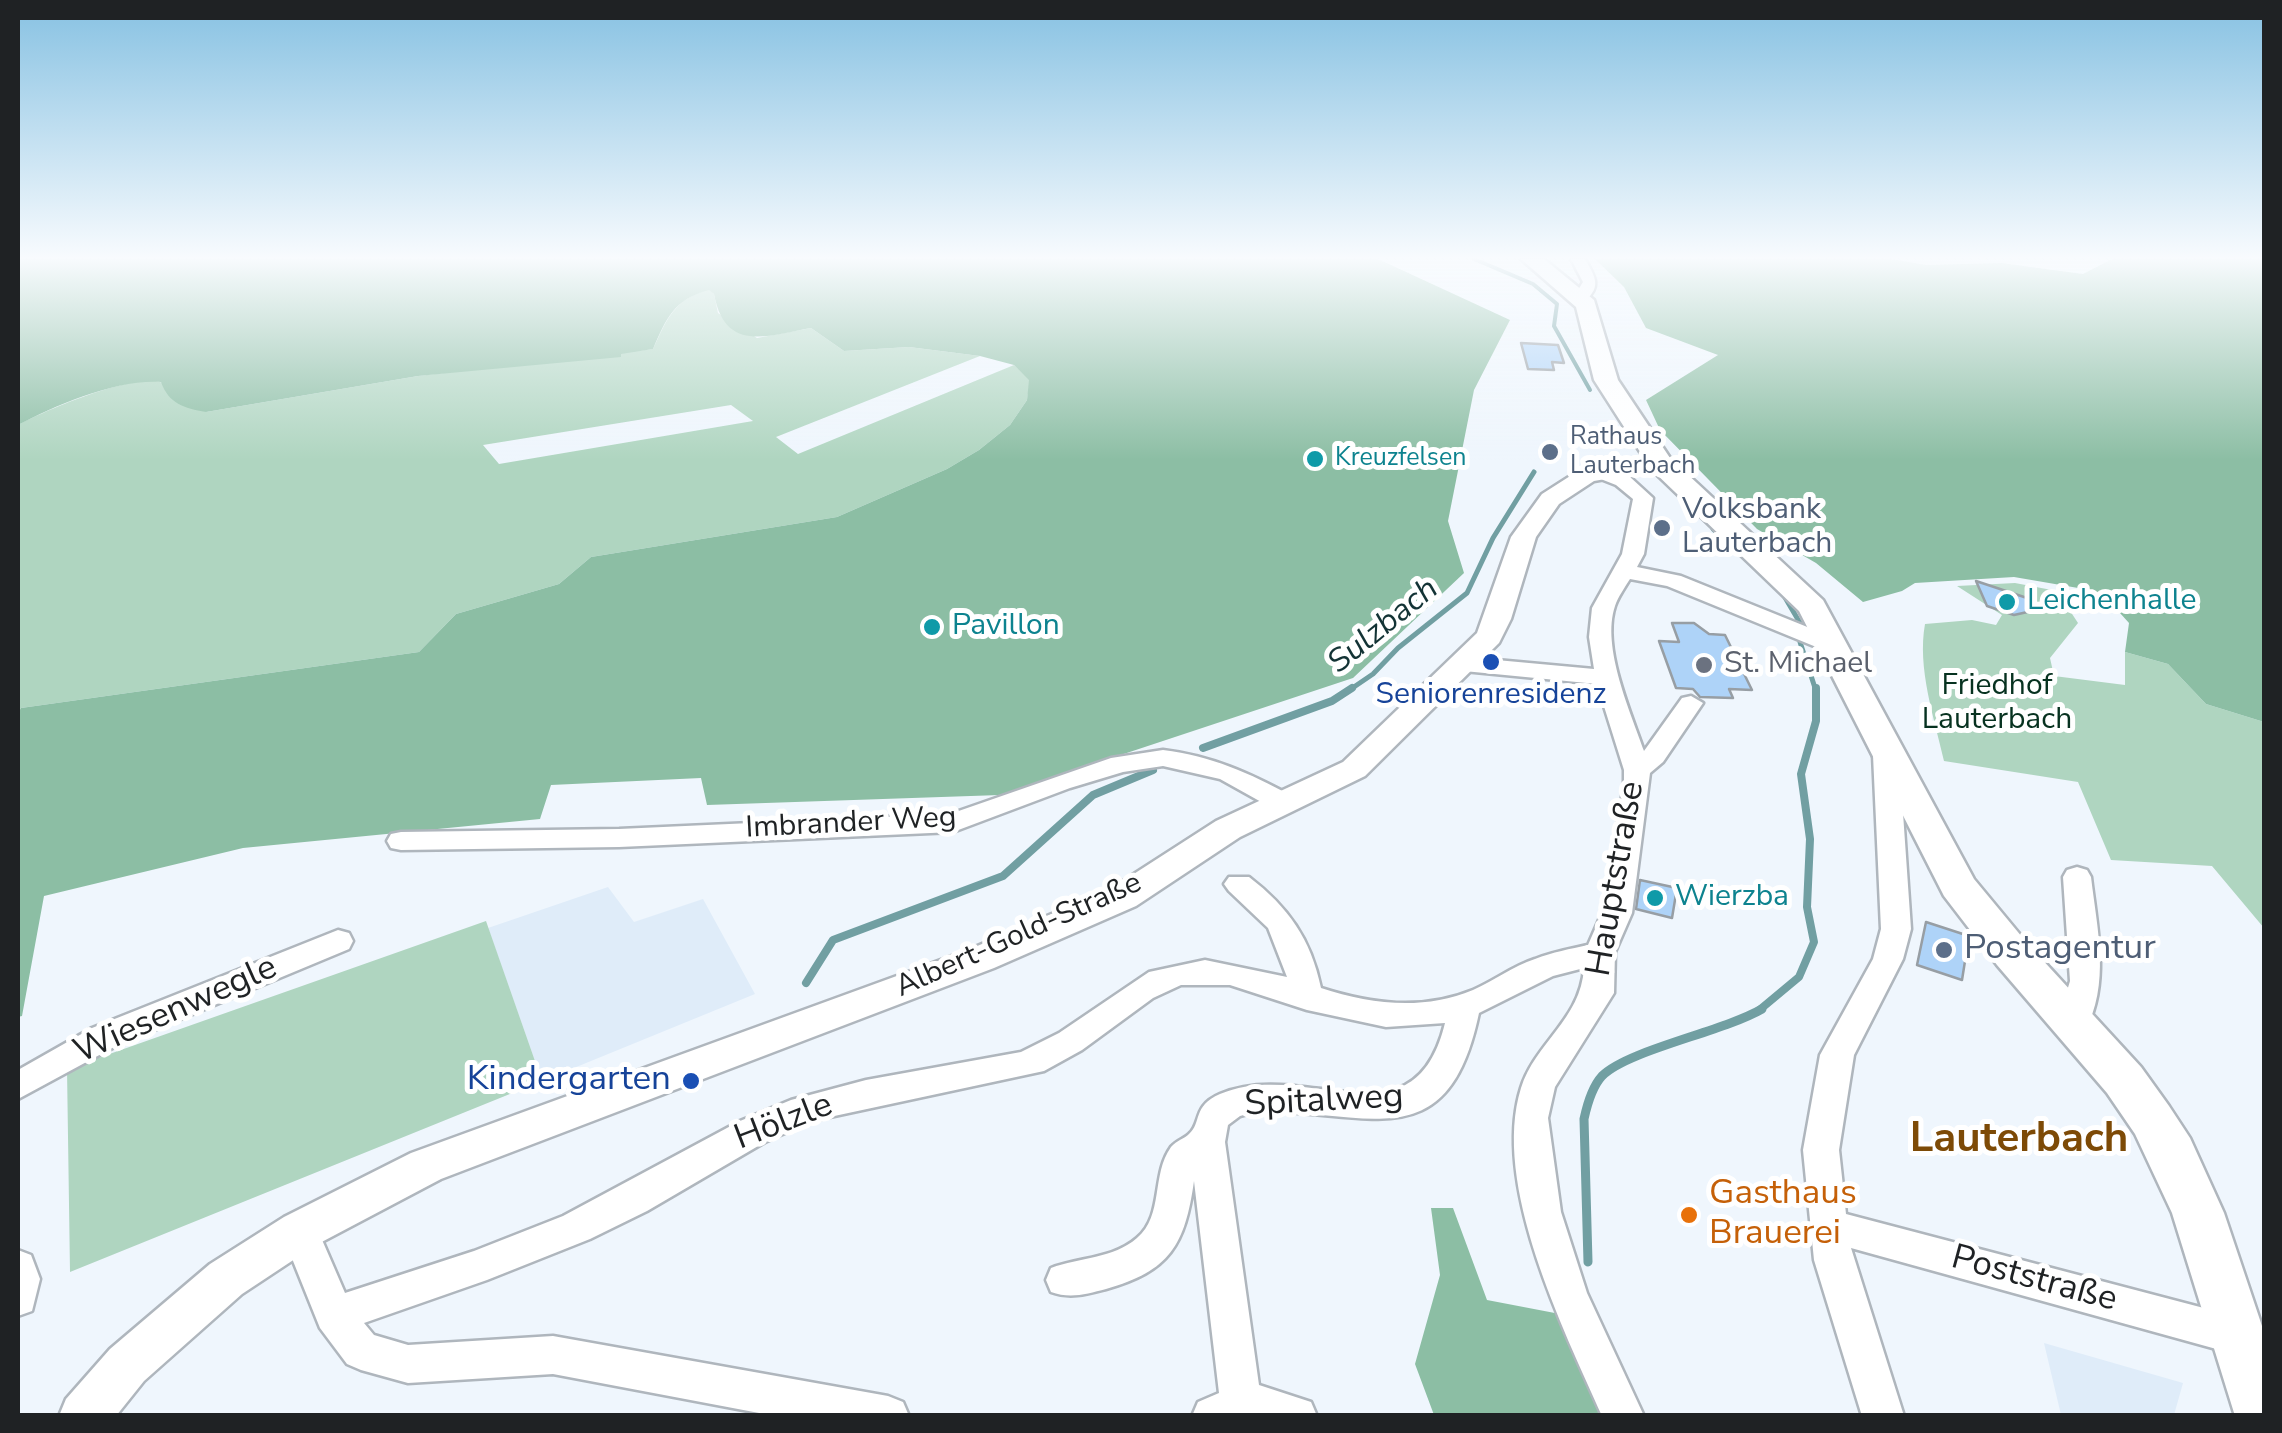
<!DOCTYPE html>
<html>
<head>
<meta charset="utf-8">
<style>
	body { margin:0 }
	#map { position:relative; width:2282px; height:1433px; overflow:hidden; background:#eff6fd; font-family:"Nunito Sans",sans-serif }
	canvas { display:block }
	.frame { position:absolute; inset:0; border:20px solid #1f2224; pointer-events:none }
</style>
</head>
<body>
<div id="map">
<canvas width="2282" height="1433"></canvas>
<div class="frame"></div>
</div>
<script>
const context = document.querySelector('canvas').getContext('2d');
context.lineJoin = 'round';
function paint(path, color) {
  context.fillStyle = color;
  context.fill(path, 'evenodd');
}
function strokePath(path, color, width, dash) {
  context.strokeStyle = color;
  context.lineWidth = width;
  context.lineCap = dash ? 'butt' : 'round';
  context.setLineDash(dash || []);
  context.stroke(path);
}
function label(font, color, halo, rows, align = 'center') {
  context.font = font + ' "Nunito Sans",sans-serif';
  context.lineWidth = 10;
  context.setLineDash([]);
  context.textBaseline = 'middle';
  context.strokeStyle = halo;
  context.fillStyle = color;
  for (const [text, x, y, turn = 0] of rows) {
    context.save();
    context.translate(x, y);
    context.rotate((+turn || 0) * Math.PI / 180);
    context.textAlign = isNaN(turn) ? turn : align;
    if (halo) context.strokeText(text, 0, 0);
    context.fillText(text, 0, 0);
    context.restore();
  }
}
const built = new Path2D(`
	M608,887l26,35 69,-23 52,95 -213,87 -54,-153z
	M2044,1343l139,40 -9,32h-113z`);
const green = new Path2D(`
	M709,289l5,5 4,19 39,25 54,-10 33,23 65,-4 71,9 -204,81 22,17 216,-89 16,15 -3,20 -17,25 -31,25 -32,19 -110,48 -246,40 -32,27 -103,30 -37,38 -398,56 -3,5v-288c25,-14 115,-52 142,-43 16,4 33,21 46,30l212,-36 235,-27c14,-31 22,-50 56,-60zM731,405l22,16 -254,43 -16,-19z
	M2015,583l42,8 21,32 -28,35 4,18 71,9v-33l43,12 38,40 58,18v206l-52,-62 -101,-6 -33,-78 -134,-21c-10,-44 -27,-93 -19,-137l47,-4 24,5 6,-10 -45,-29z
	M486,921l56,160 -472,191 -3,-203z`);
const forest = new Path2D(`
	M18,259h1360l132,61 -36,70 -26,131 16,52 -111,105 -353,117 -293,10 -6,-27 -150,7 -11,34 -297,29 -199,48 -22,120 -4,1v-304l3,-5 398,-56 37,-38 103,-30 32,-27 246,-40 110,-48 32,-19 31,-25 17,-25 2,-20 -15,-15 -34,-9 -71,-9 -65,4 -33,-23c-44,8 -86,25 -97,-34l-5,-4c-35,9 -43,29 -56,59l-32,5v3l-203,19 -212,36c-22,-4 -37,-8 -45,-30 -44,-3 -105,23 -143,43z
	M1595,259h296l35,6 75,-2 82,11 29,-15h152v463l-58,-18 -38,-40 -43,-12 4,-29 -18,-20 -27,-14 -70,-12 -99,6 -13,8 -39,11 -47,-39 -59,-34 -97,-99 -14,-30 72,-45 -72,-27 -22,-41z
	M1431,1208h22l34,92 73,14 41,101h-167l-19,-51 25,-89z`);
const streamFar3 = new Path2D(`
	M1474,259l59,25 24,20 -3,22 36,64`);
const streamFar2 = new Path2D(`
	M1713,529l17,16
	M1783,594l17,29
	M1800,642l16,49
	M1348,691l25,-17 25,-26 69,-55 26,-55 41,-66`);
const streamFar1 = new Path2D(`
	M1203,748l129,-47 20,-13
	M806,983l27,-43 170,-64 90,-81 60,-25
	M1757,1012l42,-35 15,-35 -7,-35 3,-68 -9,-65 15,-53v-33`);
const stream = new Path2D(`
	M1588,1262l-4,-143c3,-14 8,-32 18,-43 26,-26 120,-44 160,-67`);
const building = new Path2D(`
	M1521,343l37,2 6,18 -12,-1 2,8 -26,-1z
	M1976,581l51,17 5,13 -18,4 -27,-9z
	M1672,623h22l15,11 16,1 27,55 -23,-1 4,9 -33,-1 -7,-8 -17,-1 -17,-47 20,1z
	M1640,880l37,8 -5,30 -36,-9z
	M1926,922l43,14 -7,44 -45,-15z`);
const minor = new Path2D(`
	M1571,259h14c10,18 17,27 0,42l-12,-3 10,-16z
	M1595,464l35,13 23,21 -9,56 -7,13 44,9 161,65 4,5 -12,7 -8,-2 -159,-65 -37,-7c-5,8 -12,18 -15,27 -14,41 16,107 29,145l38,-53 9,-2 12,7 -40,59 -13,11 -18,140 -17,39 -1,41 -59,94 -7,31 13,94 26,81 57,123h-42c-39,-88 -111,-232 -81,-328 14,-45 60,-69 63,-120l-31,8 -74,37c-31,147 -109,98 -221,98l-18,5 -12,9 -3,17 34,243 52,17 6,14h-125l6,-14 21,-9 -25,-212c-9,64 -24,90 -88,108 -19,5 -36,10 -55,3l-5,-12 5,-12c29,-11 62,-9 86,-30 27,-23 14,-63 34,-91 6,-7 13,-8 18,-13 13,-11 3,-28 31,-40 86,-37 194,57 225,-71l-59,4 -79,-17 -77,-25h-49l-28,13 -71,52 -38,21 -233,50 -46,21 -118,69 -57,28 -103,41 -123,43 10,12 34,10 145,-9 335,60 15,6 6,14h-134l-222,-42 -145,9 -47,-13 -14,-6 -27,-36 -39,-97 6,-12 13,-4 13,4 32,74 129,-42 89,-35 177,-95 51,-21 75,-20 155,-28 38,-19 90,-61 56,-12 82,17 -19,-49 -39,-37 -5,-7 5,-7h20c39,30 62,62 72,111 50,16 101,23 152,2 21,-9 40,-24 62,-31 18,-7 35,-10 53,-14l14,-32 22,-128v-15l-27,-86 -133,-13 -12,-7 12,-7 130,12 -5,-32 3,-29 30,-54 11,-55 -17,-14 -28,-11 -3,-4z
	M1886,747l13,8 12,174 -8,30 -49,96 -15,95 7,64 392,103 14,6 6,13 -6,13 -14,6 -387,-107 53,168h-42l-48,-156 -11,-110 17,-95 53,-96 8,-30 -8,-174z
	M1163,750c49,6 86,23 129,46l4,6 -4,6h-20l-52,-29 -57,-13 -40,6 -53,16 -117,44 -334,15 -218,3 -10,-2 -4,-7 4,-7 10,-2 218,-3 331,-15 161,-56z
	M2077,867l10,3 4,7c6,52 20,107 -7,156l-11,3 -11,-3 -5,-9 13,-43 -7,-104 4,-7z
	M338,930l11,3 4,8 -4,8 -233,97 -98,53v-29l74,-42z
	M18,1250l13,5 9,24 -8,32 -14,5z`);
const tertiary = new Path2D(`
	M1660,456l8,2 3,5 -3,5 -74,13 -35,23 -23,33 -25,82 -12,24 -134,133 -125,61 -104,69 -142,62 -553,211 -125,66 -74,49 -98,87 -28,35h-57l7,-17 44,-50 100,-85 74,-47 127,-64 557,-203 144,-62 104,-67 127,-59 134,-129 34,-96 31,-43 36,-23z`);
const secondary = new Path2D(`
	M1521,259h23l50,41 24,80 52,78 153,142 151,279 53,64 114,124 28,39 21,32 34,75 40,119v84h-29l-63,-203 -37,-79 -28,-41 -110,-128 -53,-69 -145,-285 -148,-142 -57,-89 -18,-73z`);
const markers = [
	[1550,452,10,"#5c6f8a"],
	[1315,459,10,"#0f9aa8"],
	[1662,528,10,"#5c6f8a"],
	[2007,602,10,"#0f9aa8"],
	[932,627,10,"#0f9aa8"],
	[1491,662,10,"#1a4fb4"],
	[1704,665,10,"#6b7280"],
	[1655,898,10,"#0f9aa8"],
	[1944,950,10,"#5c6f8a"],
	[691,1081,10,"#1a4fb4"],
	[1689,1215,10,"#e8710a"]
];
const farServicenames = [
	["Rathaus",1570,438],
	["Lauterbach",1570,467]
];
const farCulturenames = [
	["Kreuzfelsen",1335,459]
];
const serviceNames = [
	["Volksbank",1682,511],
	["Lauterbach",1682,545]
];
const cultureNames = [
	["Leichenhalle",2027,602],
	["Pavillon",952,627],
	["Wierzba",1675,898]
];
const worshipNames = [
	["St. Michael",1724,665]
];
const parkNames = [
	["Friedhof",1997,687],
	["Lauterbach",1997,721]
];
const transitNames = [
	["Seniorenresidenz",1491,696]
];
const streetNames = [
	["Imbrander Weg",851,824,-3],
	["Albert-Gold-Straße",1019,936,-24]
];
const waterNames = [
	["Sulzbach",1384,627,-39]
];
const nearStreetnames = [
	["Hauptstraße",1617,879,-80],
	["Wiesenwegle",176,1011,-24],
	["Spitalweg",1324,1102,-3],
	["Hölzle",784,1123,-21],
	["Poststraße",2034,1280,15]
];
const nearServicenames = [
	["Postagentur",1964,950]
];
const nearTransitnames = [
	["Kindergarten",671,1081]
];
const nearFoodnames = [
	["Gasthaus",1709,1195],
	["Brauerei",1709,1235]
];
const nearQuarternames = [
	["Lauterbach",2019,1141]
];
paint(built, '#dfecf9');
paint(green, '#afd5c0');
paint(forest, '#8cbea4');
strokePath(streamFar3, '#719fa2', 4);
strokePath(streamFar2, '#719fa2', 5);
strokePath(streamFar1, '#719fa2', 8);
strokePath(stream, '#719fa2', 9);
paint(building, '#aed3f8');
strokePath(building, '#979ea4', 2.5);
strokePath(minor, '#afb6bd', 5);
strokePath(tertiary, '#afb6bd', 5);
strokePath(secondary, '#afb6bd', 5);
paint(minor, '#fff');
paint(tertiary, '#fff');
paint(secondary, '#fff');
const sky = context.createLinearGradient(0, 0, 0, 460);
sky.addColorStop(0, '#86c1e2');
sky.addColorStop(0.56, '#f8fbfe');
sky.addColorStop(1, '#f8fbfe00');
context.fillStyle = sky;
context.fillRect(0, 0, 2282, 460);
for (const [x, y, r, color] of markers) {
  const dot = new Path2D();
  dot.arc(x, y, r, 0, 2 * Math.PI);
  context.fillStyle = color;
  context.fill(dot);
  strokePath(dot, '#fff', 4);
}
label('25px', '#4e5e75', '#fff', farServicenames, 'left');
label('25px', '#0d838f', '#fff', farCulturenames, 'left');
label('30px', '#4e5e75', '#fff', serviceNames, 'left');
label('30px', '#0d838f', '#fff', cultureNames, 'left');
label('30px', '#5b616d', '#fff', worshipNames, 'left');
label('30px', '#073220', '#fff', parkNames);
label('30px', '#164399', '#fff', transitNames);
label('30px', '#1f2224', '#fff', streetNames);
label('italic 32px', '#133335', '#fff', waterNames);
label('35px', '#1f2224', '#fff', nearStreetnames);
label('35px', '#4e5e75', '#fff', nearServicenames, 'left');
label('35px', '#164399', '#fff', nearTransitnames, 'right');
label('35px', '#c56008', '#fff', nearFoodnames, 'left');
label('bold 42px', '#7d4a06', '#fff', nearQuarternames);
</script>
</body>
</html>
